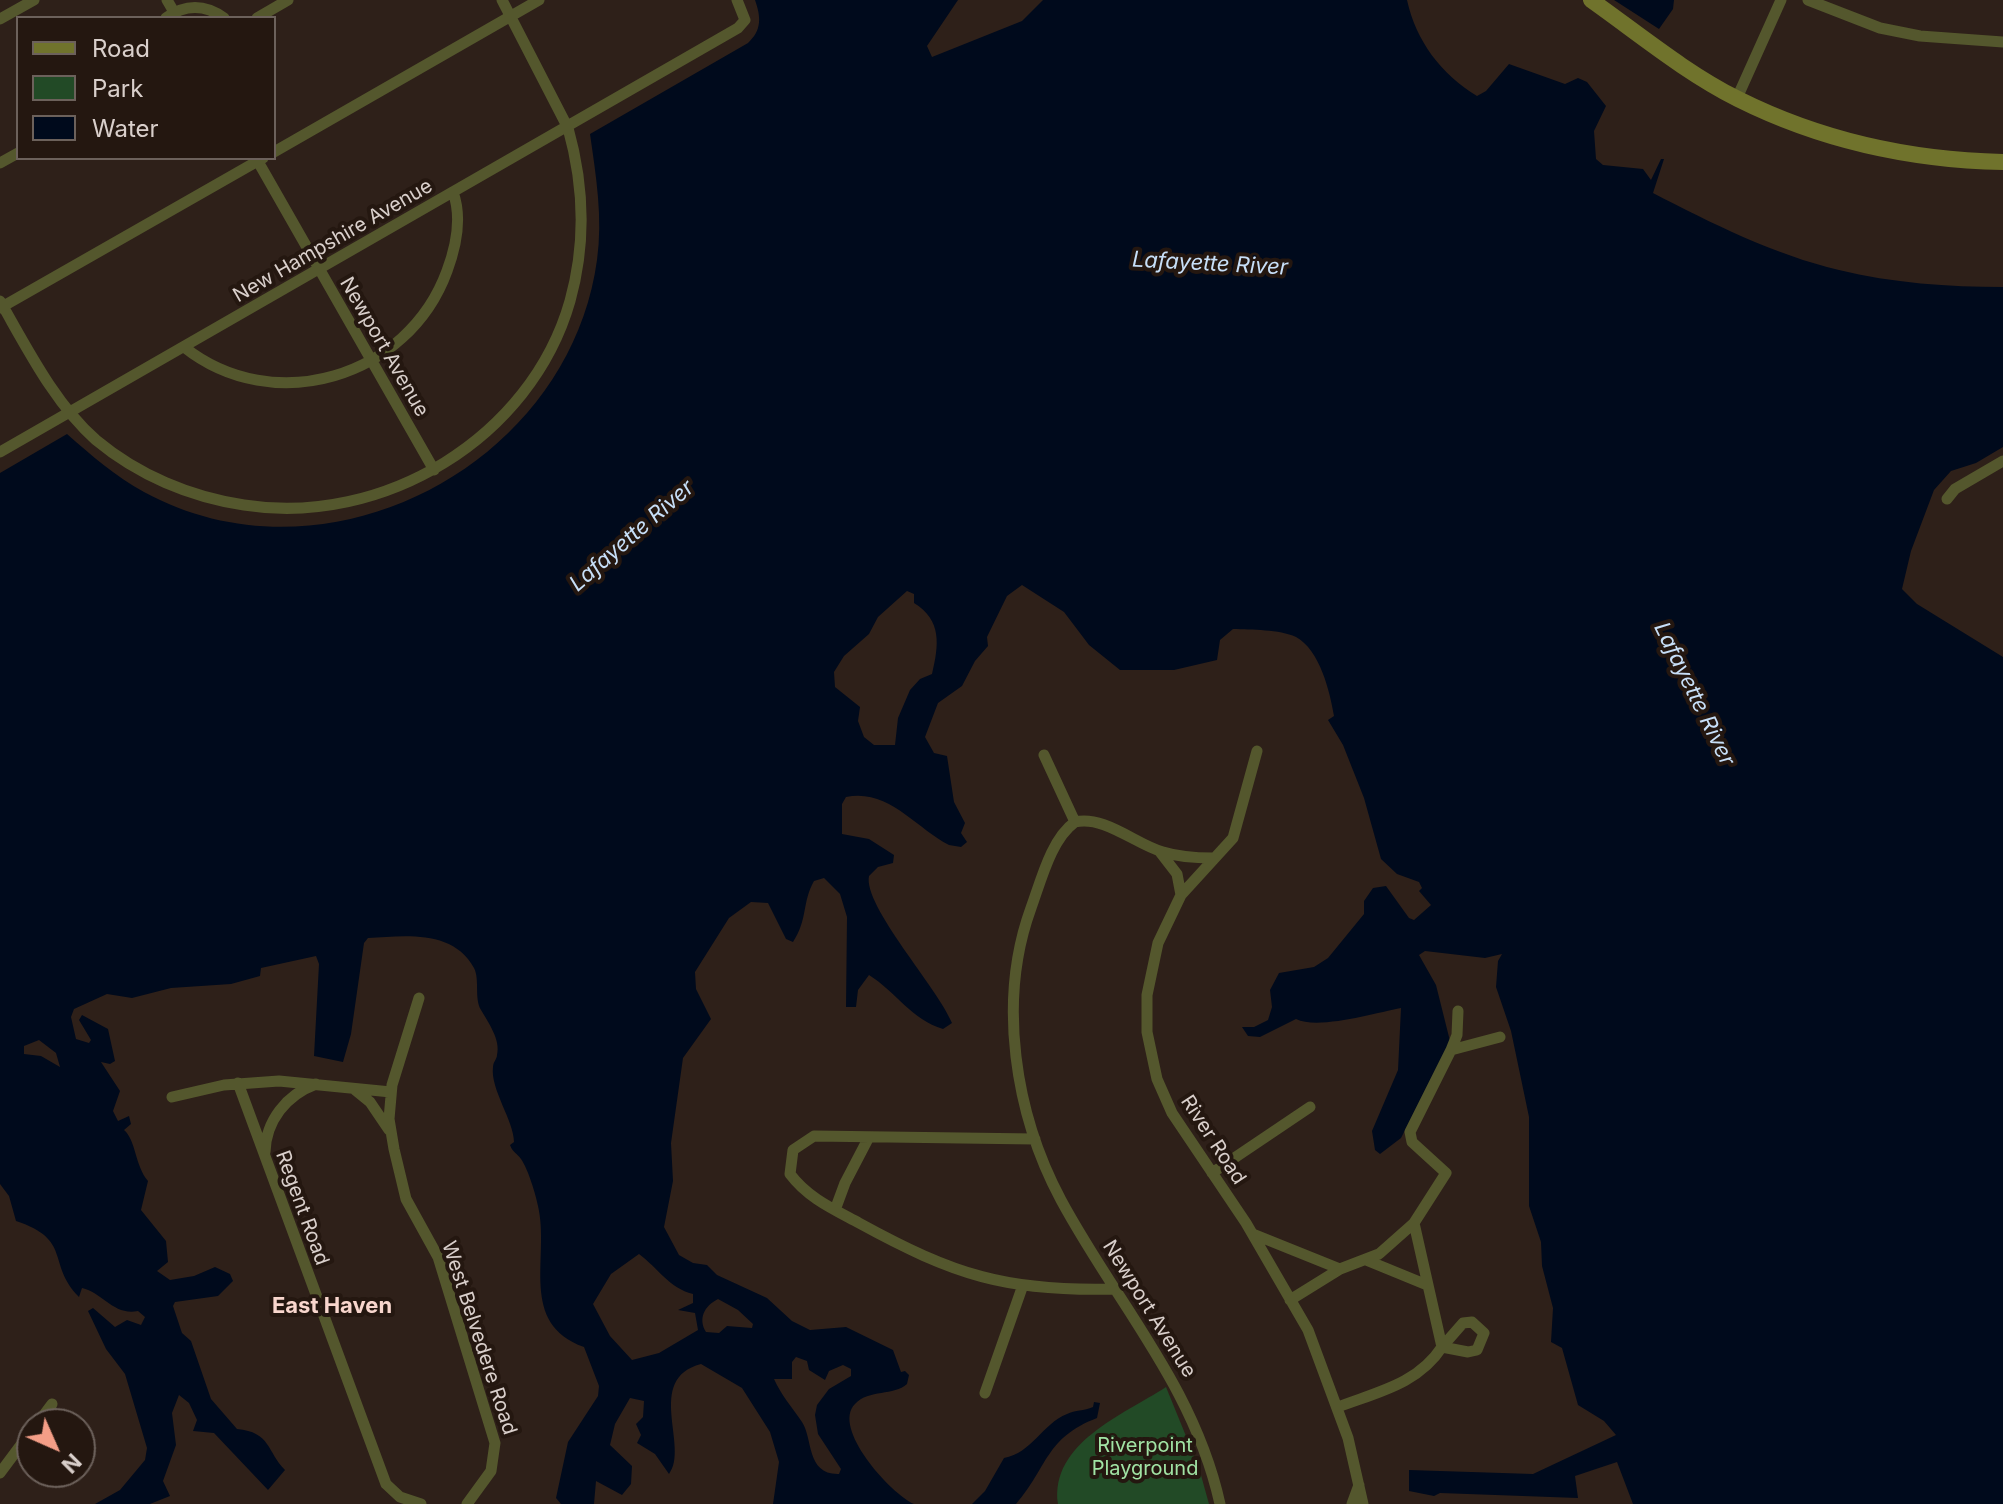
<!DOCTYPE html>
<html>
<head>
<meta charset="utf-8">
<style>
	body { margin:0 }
	#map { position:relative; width:2003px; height:1504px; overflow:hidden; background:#2e2019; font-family:Inter,sans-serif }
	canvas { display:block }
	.legend { position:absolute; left:16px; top:16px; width:260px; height:144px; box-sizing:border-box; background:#241710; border:2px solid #6c615b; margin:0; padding:10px 14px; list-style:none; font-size:24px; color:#d9cfcb }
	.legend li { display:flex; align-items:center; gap:16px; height:40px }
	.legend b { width:40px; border:2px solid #6c615b }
	.north { position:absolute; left:16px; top:1408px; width:80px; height:80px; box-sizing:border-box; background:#241710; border:2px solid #6c615b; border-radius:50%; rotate:135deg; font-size:22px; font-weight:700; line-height:32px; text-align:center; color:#d9cfcb }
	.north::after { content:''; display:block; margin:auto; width:28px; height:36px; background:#f49e87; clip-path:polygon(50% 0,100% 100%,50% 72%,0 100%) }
</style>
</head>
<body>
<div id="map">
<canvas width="2003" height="1504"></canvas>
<ul class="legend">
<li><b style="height:10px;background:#70732c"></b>Road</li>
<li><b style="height:22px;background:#224a26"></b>Park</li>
<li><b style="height:22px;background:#000a1c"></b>Water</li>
</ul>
<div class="north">N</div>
</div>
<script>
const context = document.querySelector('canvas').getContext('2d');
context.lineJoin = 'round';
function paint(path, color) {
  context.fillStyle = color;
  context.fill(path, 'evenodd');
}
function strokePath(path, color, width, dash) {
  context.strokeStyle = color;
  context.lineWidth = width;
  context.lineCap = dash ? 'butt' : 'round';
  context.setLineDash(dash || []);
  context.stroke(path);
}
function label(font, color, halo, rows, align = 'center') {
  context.font = font + ' Inter,sans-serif';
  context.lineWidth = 8;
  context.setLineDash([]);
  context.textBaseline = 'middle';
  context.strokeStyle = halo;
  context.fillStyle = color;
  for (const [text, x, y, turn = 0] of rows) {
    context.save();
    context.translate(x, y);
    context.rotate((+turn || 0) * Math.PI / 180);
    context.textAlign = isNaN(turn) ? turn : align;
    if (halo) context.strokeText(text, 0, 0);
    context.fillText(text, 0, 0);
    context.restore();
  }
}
const green = new Path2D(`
	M1166,1387l33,81 10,36h-151c-8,-61 65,-89 108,-117z`);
const water = new Path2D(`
	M755,0h203l-31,46 5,11 90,-36 21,-21h364c9,41 34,74 70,96l9,-5 23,-27 56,20 13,-6 9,4 19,24 -12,25 2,28 7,6 40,4 8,11 10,-21h3l-11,34c58,30 122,62 186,77 53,13 110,17 164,17v160l-27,16 -25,8 -17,19 -23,61 -9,38 15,15 86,53v847h-370l-16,-42 -42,14 3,22 -138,-5 -6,3 -25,-5v-21l124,4 83,-39 -12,-14 -26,-16 -16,-57 -11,-6 2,-34 -11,-42 -1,-24 -12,-36v-89l-18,-86 -15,-44 2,-26 4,-7 -17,4 -60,-7 -6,4 17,30 14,56 -49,97 -21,16 -5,-4 -3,-19 26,-61 3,-62c-26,5 -83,22 -105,11l-36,18 -12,-1 -6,-9h12l14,-7 4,-13 -2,-17 9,-17 35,-6 14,-9 36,-44v-13l9,-13 13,-2 23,32 5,2 17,-15 -12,-14 3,-3 -3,-6 -22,-8 -16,-15 -17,-61 -21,-53 -15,-25 6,-4c-4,-24 -14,-66 -38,-79 -17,-8 -44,-7 -63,-8l-13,11 -3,20 -43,10h-54l-31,-25 -25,-33 -42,-27 -15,11 -20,41 1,9 -13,15 -13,25 -24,17 -13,34 9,16 13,3 7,46 11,21 -4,10 6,9 -6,5 -12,-2c-33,-17 -61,-57 -103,-48l-4,7v30l27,5 25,16 -1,8 -15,4 -9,9c-6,30 69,112 83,147l-9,6c-31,-9 -48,-38 -74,-54l-11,15 -2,17h-10l1,-90 -7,-23 -16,-16 -10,3c-12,21 -6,38 -21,61l-7,-3 -18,-36 -17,-1 -22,16 -34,54 1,17 15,30 -28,39 -12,85 2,38 -9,46 15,28 14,8 14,2 10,10 50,23 25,23 18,9 36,-3 47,23 8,22 4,-1 4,4 -2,9c-13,12 -38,5 -52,20 -24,24 36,90 59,100h-141l6,-42 -9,-30 -28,-44 -41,-24c-57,15 -11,83 -32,110l-14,-20 -18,-11 4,-8 -5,-11 7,-7 1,-16 -14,-3 -15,26 -5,21 22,21 -1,18 -9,11 -26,-14 -2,23h-33l-5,-6 12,-56 30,-46 1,-10 -15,-39c-66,-24 -34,-89 -46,-141 -2,-11 -10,-37 -17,-47 -4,-6 -8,-6 -11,-14l4,-3c0,-21 -24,-53 -21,-75 0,-5 4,-8 4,-12 4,-15 -9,-33 -16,-45 -7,-12 -1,-30 -7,-42 -21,-39 -70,-32 -106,-30l-4,5 -13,91 -8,28 -29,-6 5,-92 -3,-8 -55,12 -1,8 -29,8 -60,4 -39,10 -25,-4 -33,15 -3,8 5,22 13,4 2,-3 -12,-20 3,-5 26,14 7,32 -5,3 -9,-2 19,29 -7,20 5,10 11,-5 2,8 -7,6c12,10 11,36 24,51l-7,29 25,31 2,21 -11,9 13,9 24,-4 21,-9 15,7 3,7 -15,15 -43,6 -2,4 9,27 9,8 20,58 26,30c34,3 30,23 48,41l-17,20 -54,-57 -21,-2 4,-11 -8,-17 -10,-8 -7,18 4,32 -13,36 7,15 -20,8h-55l25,-14 25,-30 2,-12 -22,-74 -19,-25 -18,-38 5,-3 22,19 12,-7 14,5 4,-8 -7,-6c-24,5 -35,-18 -56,-23l-3,9c-33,-34 -6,-57 -63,-76l-7,-25 -9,-12v-711l67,-39c24,21 49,43 77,58 183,100 425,-27 453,-232 6,-42 -1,-84 -7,-126l158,-91c14,-13 13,-26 7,-43zM907,591l7,3v9c28,17 25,42 18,71l-12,5 -10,11 -12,28 -3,27h-21l-10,-8 -6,-16 2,-14 -25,-20 -1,-15 10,-16 25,-22 9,-17zM39,1040l17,13 4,14 -19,-11 -17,-2v-8zM639,1254c19,14 30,34 54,40v9l-15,7 17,3 3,17 -39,23 -27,7 -22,-24 -17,-32 18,-30zM718,1299l20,11 15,14 -1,4 -25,-2 -8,7 -13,-1c-8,-13 -2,-26 12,-33zM796,1357l11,4 2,9 16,10 4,-9 14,-6 8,4v7l-22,13 -12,16 -2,10 3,19 23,35 -2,5c-33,1 -26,-36 -37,-52 -10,-15 -21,-27 -28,-43h18v-17z
	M1614,0h60l-1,9 -14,20z
	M1094,1402l6,1 -3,15c-52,20 -49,49 -81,86h-44l13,-13 19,-33c28,-5 38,-34 63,-44 8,-4 17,-3 26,-7z`);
const minor = new Path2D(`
	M167,0l7,12
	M1808,0l72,28 40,8 83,6
	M166,18c19,-14 39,-14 58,0
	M257,18l31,-18
	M0,19l34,-19
	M1737,98l44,-98
	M274,152l265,-152
	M256,158l178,312
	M0,163l18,-10
	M0,301c27,47 55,103 96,139 42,35 94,57 148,65 139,22 287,-67 326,-204 16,-57 14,-116 -2,-173l-66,-128
	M0,308l263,-150
	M184,347c89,71 224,31 263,-76 9,-24 15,-54 6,-79
	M0,452l738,-424 7,-8 -8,-20
	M1947,499l8,-10 48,-28
	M1257,751l-24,87 -52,57 -23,48 -11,52v37l10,47 15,34 74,110 62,107 40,108 15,66
	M1044,755l31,67
	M1075,822c-24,17 -34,59 -44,86 -34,93 -16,206 30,292 56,104 133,186 159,304
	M1075,822c29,-7 62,23 88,30 16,5 34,6 50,6
	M1160,852l17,22 4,21
	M419,998l-27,87 -3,34 5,30 12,50 32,58 57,186 -4,28 -24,33
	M1451,1050l6,-15 1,-24
	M238,1083l148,401 14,13 21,7
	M354,1089l16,13 19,28
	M172,1097l52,-12 55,-4 112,11
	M1035,1139l-221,-3 -21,14 -3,24c18,24 43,35 69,49 95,52 147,69 257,66
	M265,1152c1,-31 21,-57 51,-68
	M1212,1173l98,-66
	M835,1210l10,-27 24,-46
	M1253,1234l87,35 39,-15 35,-31
	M1366,1260l61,25
	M1290,1300l50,-31
	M1472,1322l12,11 -7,17 -9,2 -26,-5 21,-24z
	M985,1393l38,-108
	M1338,1407c39,-15 80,-23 104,-60l-28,-124 32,-50 -34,-31 -2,-10 41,-82 49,-13
	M37,1424l15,-20
	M0,1473l32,-43
	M1352,1504l7,-19`);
const secondary = new Path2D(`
	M1591,0c48,34 95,73 147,99 84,42 171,61 265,63`);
const streetNames = [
	["New Hampshire Avenue",333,241,-30],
	["Newport Avenue",384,347,60],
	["River Road",1213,1140,57],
	["Regent Road",302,1208,70],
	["Newport Avenue",1149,1309,58],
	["West Belvedere Road",479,1338,72]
];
const parkNames = [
	["Riverpoint",1145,1446],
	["Playground",1145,1469]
];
const waterNames = [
	["Lafayette River",1210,264,3],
	["Lafayette River",632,536,-41],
	["Lafayette River",1694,694,64]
];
const neighbourhoodNames = [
	["East Haven",332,1306]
];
paint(green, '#224a26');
paint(water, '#000a1c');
strokePath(minor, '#54572d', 11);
strokePath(secondary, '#70732c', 16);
label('20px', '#d9cfcb', '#241710', streetNames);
label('20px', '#a1e3a4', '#241710', parkNames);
label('italic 22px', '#c7dff8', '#241710', waterNames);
label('bold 22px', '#f8d6cd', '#241710', neighbourhoodNames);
</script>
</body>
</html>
